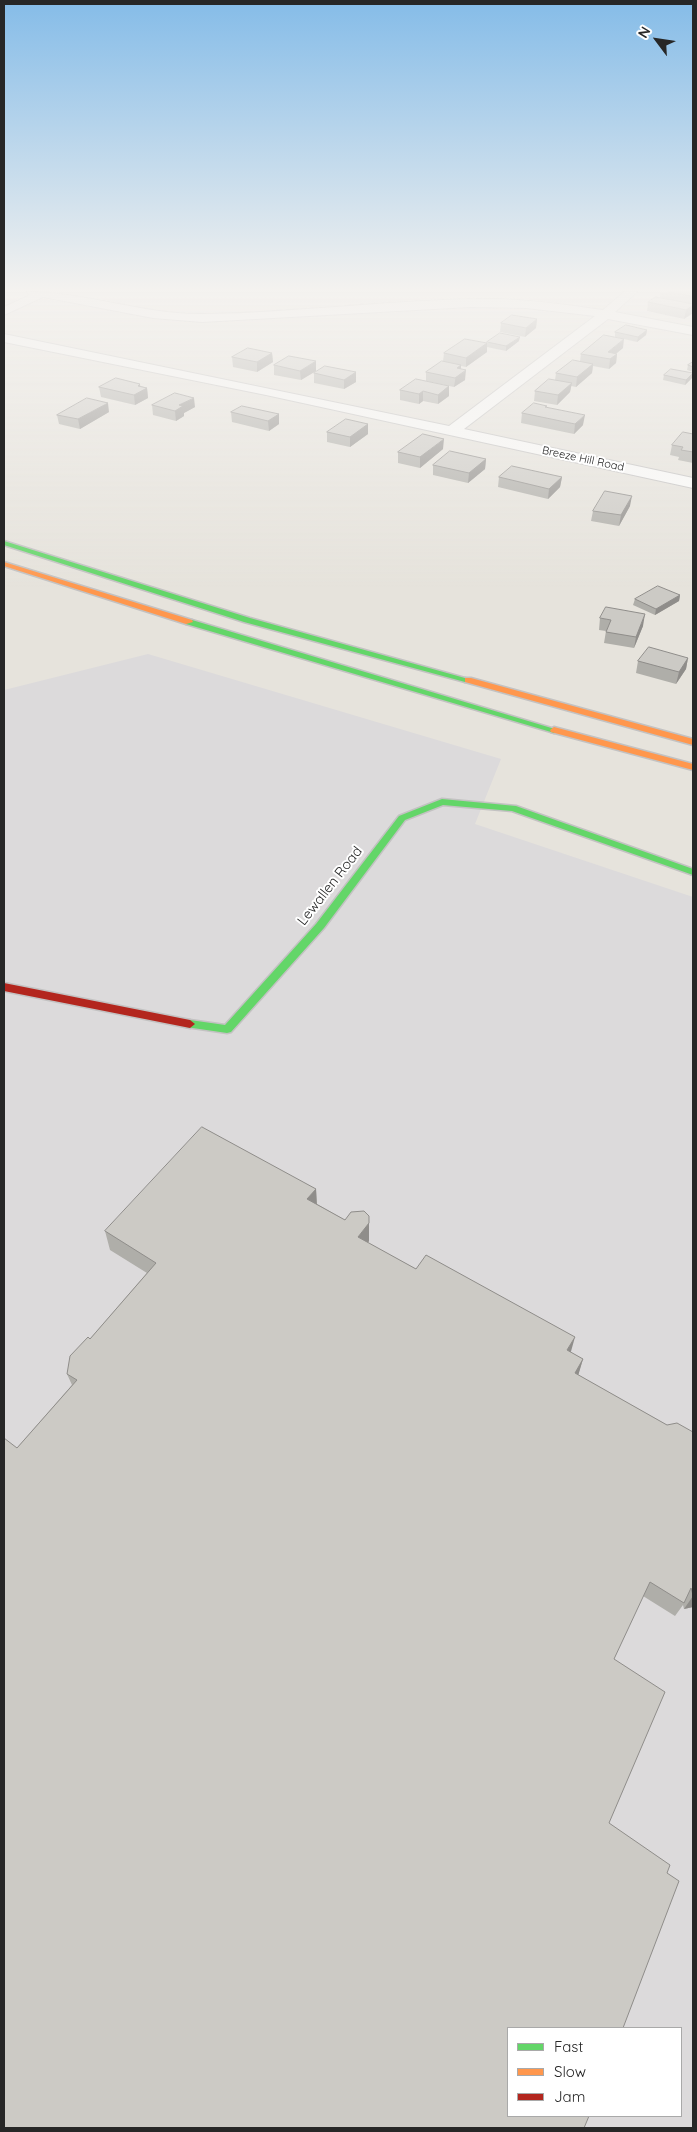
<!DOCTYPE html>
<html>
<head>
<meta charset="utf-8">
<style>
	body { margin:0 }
	#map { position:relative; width:697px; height:2132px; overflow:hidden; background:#e6e3dc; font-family:Quicksand,sans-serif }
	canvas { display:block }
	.frame { position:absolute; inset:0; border:5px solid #272727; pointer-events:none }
	.legend { position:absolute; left:507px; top:2027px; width:175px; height:90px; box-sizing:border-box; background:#fff; border:1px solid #a9a9a9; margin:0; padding:6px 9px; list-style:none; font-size:15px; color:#272727 }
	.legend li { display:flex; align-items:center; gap:10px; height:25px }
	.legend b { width:25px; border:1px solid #a9a9a9 }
	.north { position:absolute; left:632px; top:15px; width:50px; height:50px; -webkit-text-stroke:4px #fff; paint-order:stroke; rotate:301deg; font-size:14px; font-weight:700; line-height:20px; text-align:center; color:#272727 }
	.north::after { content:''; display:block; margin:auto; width:18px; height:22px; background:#272727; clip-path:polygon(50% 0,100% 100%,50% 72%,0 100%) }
</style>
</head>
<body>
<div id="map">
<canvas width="697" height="2132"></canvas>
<div class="frame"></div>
<ul class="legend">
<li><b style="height:6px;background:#63d668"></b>Fast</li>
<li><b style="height:6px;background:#ff974d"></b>Slow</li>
<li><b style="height:6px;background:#b3261e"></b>Jam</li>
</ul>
<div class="north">N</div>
</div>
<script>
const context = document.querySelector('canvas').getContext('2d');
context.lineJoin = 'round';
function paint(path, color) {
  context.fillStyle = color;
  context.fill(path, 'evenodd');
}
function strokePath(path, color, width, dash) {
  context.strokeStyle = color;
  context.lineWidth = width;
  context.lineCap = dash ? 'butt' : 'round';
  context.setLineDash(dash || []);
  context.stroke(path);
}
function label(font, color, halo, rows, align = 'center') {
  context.font = font + ' Quicksand,sans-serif';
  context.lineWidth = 4;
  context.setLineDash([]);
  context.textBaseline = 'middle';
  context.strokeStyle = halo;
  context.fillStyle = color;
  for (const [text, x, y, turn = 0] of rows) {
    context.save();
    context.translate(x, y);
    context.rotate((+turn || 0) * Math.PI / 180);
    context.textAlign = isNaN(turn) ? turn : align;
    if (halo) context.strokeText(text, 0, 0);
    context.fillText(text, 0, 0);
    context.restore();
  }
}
const industrial = new Path2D(`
	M148,654l353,105 -26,65 218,73v1231h-689v-1438zM508,2028h173v88h-173z`);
const street = new Path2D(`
	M27,292c60,0 117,23 176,22 98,-1 197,-16 295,-15 35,1 70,6 105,11l21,-18h13l-22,20 78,15v8l-85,-16 -144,110 229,49v10l-427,-93 -262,-53v-8l445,92 146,-110 -69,-8 -56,-1 -268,15 -49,-4 -110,-21 -39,18v-8l26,-12z`);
const fast = new Path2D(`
	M4,541l246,77 222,62 -7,2 -221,-60 -240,-77z
	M186,620h6l366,110 -4,3 -3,-1 -365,-108z
	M442,799l74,7 177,63v6l-181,-64 -69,-6 -38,15 -81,108 -93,104 -4,1 -41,-6 -1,-3 1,-3 4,-1 35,5 91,-101 83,-108z`);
const slow = new Path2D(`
	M4,562l188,58 1,2 -7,2 -182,-58z
	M465,678h6l222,61v6l-228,-63z
	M554,727l139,37v6l-142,-38 -1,-2z`);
const jam = new Path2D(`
	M4,983l186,37 5,4 -5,4 -186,-37z`);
const wall = new Path2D(`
	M661,292h32v21l-9,6 -37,-8 1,-9 12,-4z
	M537,319l-1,9 -11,9 -25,-5 1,-9z
	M647,330l-1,5 -9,7 -22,-5v-5z
	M519,341l-13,10 -19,-4v5l-21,15 -5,-1v3l4,11 -11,7 -28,-6v-9l17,-11 1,-8 43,-10z
	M623,348l-7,6h1l-1,9 -7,6 -16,-3 -1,7 -16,14 -5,-1 -1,6 -13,13 -23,-4 1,-10 20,-11 1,-7 24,-12 1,-7z
	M272,353l1,9 -16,10 -24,-5 -1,-10z
	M693,362v10l-6,-2 1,-5z
	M274,365l42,6 -15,9 -27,-5z
	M356,372v10l-12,7 -30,-6v-10z
	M693,373l-1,5 -7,7 -22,-5 1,-5z
	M141,386l6,2 1,10 -13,7 -34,-8 -2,-10z
	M449,386v10l-11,8 -15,-3 -4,3 -19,-4v-10z
	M152,405l43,2 -11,6v3l-8,5 -23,-6z
	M547,408l36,17 -9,9 -53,-11 1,-10z
	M109,412l-29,17 -21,-5 -2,-9z
	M231,412l48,2v10l-10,7 -37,-9z
	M368,424v10l-18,13 -23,-5v-10z
	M693,434v29l-15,-3 1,-3 -9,-2 2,-10z
	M443,449l-23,19 -22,-5v-11z
	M486,459l-1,10 -17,14 -35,-8v-10z
	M499,477h63l-2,10 -12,12 -50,-12z
	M630,506l-11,20 -28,-5 2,-10z
	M680,595l-1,6 -24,14 -22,-10 2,-6z
	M600,618l43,8 -9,22 -30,-5 2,-12 -7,-1z
	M688,658l-2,11 -10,15 -40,-11 2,-12z
	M316,1189l1,15 28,16 24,3v18l-1,2 215,116 -5,16 89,50 26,7v175l-9,2 -1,-4 -8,11 -32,-20 -626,-148 55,-63 -5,-11 23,-35 57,-66 -37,-23 -5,-19z`);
const shadedWall = new Path2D(`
	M693,305v8l-9,6 2,-9z
	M537,319l-1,9 -11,9 1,-9z
	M647,330l-1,5 -9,7 1,-5z
	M520,337l-1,4 -13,10v-5z
	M624,339l-1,9 -14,11 -1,-7z
	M487,343v9l-21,15v-9z
	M272,353l1,9 -16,10v-10z
	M617,354l-1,9 -7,6 1,-10z
	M316,361v10l-15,9 -1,-9z
	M593,364l-1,9 -16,14 1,-10z
	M461,365v9l5,-4 -1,10 -11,7 3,-19z
	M356,372v10l-12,7v-9z
	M693,373l-1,5 -7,7 1,-5z
	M572,383l-2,9 -13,13 1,-10z
	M140,384l1,7 6,-3 1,10 -13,7 -1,-10 4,-9z
	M449,386v10l-11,8v-9z
	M423,391v10l-4,3v-10z
	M194,398l1,9 -11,6v3l-8,5 -1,-10 4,-6z
	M108,403l1,9 -29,17 -2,-10z
	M279,414v10l-10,7 -1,-10z
	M585,415l-2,10 -9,9 1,-10z
	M368,424v10l-18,13v-10z
	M444,439l-1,10 -23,19v-11z
	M486,459l-1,10 -17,14 1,-10z
	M562,477l-2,10 -12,12 1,-10z
	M632,496l-2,10 -11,20 2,-11z
	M680,595l-1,6 -24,14 1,-6z
	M645,614l-2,12 -9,22 2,-11z
	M688,658l-2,11 -10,15 3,-12z
	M316,1189l1,19 -10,-9z
	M369,1223v18l-11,15v-19z
	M575,1337l-5,18 -3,-5z
	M583,1359l-5,17 -3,-3z
	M693,1596v11l-9,2z`);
const building = new Path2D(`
	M669,292h24v4z
	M656,297l37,7v1l-7,5 -38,-8z
	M512,315l25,4 -11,9 -25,-5z
	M626,325l21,5 -9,7 -23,-5z
	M500,333l20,4 -14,9 -19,-4z
	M604,335l20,4 -16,13 9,2 -7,5 -29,-5z
	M465,339l22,4 -21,15 -22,-5z
	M248,348l24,5 -15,9 -25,-5z
	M289,356l27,5 -16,10 -26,-6z
	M573,360l20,4 -16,13 -21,-4z
	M442,361l19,4 -4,3 9,2 -11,8 -29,-6z
	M693,362v5l-5,-2z
	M325,366l31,6 -12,8 -30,-7z
	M671,369l22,4 -7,7 -22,-5z
	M116,378l24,6 -2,2 9,2 -13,7 -35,-8z
	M416,379l33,7 -11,9 -15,-4 -4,3 -19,-4z
	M549,379l23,4 -14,12 -23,-4z
	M175,393l19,5 -15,7 4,1 -8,5 -23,-6z
	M87,398l21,5 -30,16 -21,-4z
	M534,403l13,3 -2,1 40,8 -10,9 -53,-11z
	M242,406l37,8 -11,7 -37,-9z
	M346,419l22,5 -18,13 -23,-5z
	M683,432l10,2v18l-12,-2 2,-3 -11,-2z
	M423,434l21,5 -24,18 -22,-5z
	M450,451l36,8 -17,14 -36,-8z
	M512,466l50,11 -13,12 -50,-12z
	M605,491l27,5 -11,19 -28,-4z
	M658,586l22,9 -24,14 -21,-10z
	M606,607l39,7 -9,23 -30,-5 5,-12 -11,-2z
	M649,647l39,11 -9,14 -41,-11z
	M202,1127l114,62 -9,10 38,21 6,-8 13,-1 5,5v7l-11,14 58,32 10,-14 149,82 -8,13 16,9 -8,14 92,52 10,-2 16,9v163l-2,-7 -7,15 -34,-21 -36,77 51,33 -56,131 61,42 -3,8 12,8 -56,147h-115v88h81l-5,12h-580v-690l13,10 60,-68 -10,-6 3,-18 18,-19 2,2 66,-76 -51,-32z`);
const farStreetnames = [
	["Breeze Hill Road",583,459,12]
];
const streetNames = [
	["Lewallen Road",330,886,-52]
];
paint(industrial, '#dcdadb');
strokePath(street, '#c3c2c2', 2);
strokePath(fast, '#c3c2c2', 3);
strokePath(slow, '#c3c2c2', 3);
strokePath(jam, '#c3c2c2', 3);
paint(street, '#fbfbfa');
paint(fast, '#63d668');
paint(slow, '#ff974d');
paint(jam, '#b3261e');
paint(wall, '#afaea9');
paint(shadedWall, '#8f8d8a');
paint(building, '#cccac5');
strokePath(building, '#8f8d8a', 1);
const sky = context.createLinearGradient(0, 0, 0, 591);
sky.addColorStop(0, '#85bce8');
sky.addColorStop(0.49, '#f4f2ef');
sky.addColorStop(1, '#f4f2ef00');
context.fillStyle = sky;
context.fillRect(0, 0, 697, 591);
label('11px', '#272727', '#fff', farStreetnames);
label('14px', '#272727', '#fff', streetNames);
</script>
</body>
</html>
